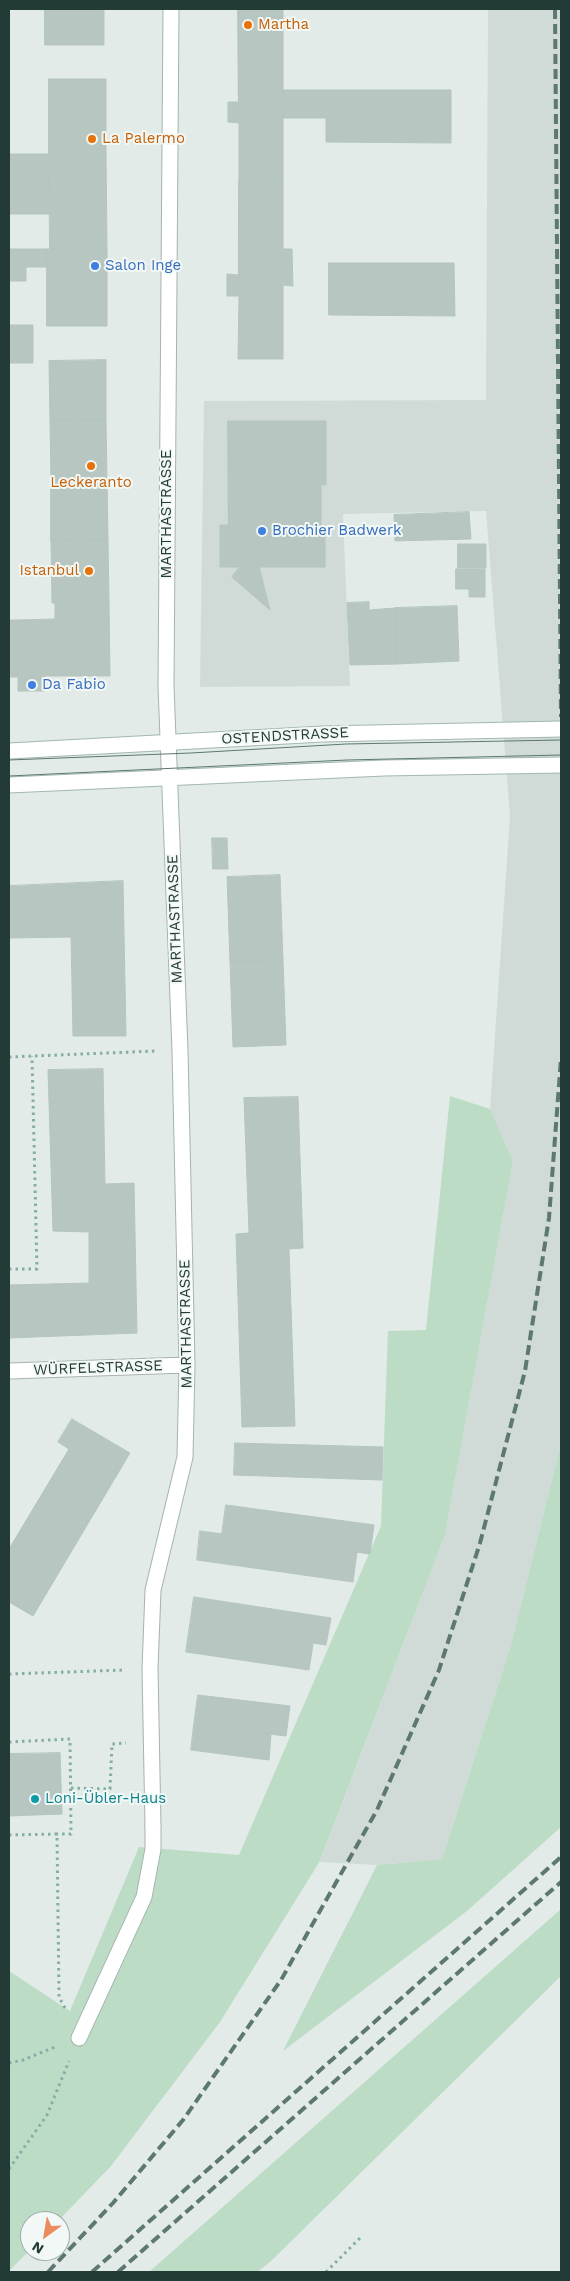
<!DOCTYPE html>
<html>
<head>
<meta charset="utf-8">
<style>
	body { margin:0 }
	#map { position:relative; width:570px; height:2281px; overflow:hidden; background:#e2ebe8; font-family:"Work Sans",sans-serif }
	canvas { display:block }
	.frame { position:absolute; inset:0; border:10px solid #233b36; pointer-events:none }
	.north { position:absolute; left:20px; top:2211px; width:50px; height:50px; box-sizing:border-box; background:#f2f8f5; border:1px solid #9faca9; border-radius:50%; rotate:212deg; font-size:14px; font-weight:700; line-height:20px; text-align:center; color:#233b36 }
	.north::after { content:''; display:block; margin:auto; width:18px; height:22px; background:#eb8b60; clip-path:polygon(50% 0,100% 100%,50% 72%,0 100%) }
</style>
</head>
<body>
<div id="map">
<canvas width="570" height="2281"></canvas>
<div class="frame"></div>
<div class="north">N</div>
</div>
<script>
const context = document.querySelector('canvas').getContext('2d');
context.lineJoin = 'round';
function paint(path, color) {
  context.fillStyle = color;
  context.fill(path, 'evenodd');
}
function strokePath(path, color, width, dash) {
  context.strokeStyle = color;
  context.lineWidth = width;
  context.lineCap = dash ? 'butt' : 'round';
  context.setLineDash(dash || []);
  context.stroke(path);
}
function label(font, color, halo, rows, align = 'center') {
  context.font = font + ' "Work Sans",sans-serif';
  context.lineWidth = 4;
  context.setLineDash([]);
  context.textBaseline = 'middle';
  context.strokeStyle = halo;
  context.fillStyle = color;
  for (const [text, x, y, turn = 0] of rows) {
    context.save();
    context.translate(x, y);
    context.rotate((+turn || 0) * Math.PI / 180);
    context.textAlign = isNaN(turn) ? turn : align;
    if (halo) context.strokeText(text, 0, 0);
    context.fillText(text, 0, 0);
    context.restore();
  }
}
const built = new Path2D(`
	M488,9h73v1434l-50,202 -69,214 -65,6 -57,-3 125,-327 68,-374 -23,-52 20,-293 -24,-305 -143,3 7,172 -150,1 4,-286 282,-1z`);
const green = new Path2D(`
	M450,1096l40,13 23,52 -68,374 -125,326 -100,161 -109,144 -53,55h-28v29l-21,21v-300l61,40 69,-164 100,8 142,-329 7,-195 38,-1z
	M561,1443v384l-94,84 -184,140 94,-186 65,-6 69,-214z
	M561,1909v67l-291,286 -13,10h-108z`);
const building = new Path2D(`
	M45,9h59v36h-59z
	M238,9h45v171h-44v-57l-11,-1v-20h10z
	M49,79h57v75h-57z
	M283,90h168v53l-125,-1v-24h-43z
	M9,154h40l1,60h-41z
	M49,154h57l1,95h-57z
	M239,180h44v69h9l1,37 -10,-1v74h-45l1,-63h-12v-22l11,1z
	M9,249h38v18h-21v14h-17z
	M47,249h60v77h-60z
	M329,263h125l1,53 -126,-1z
	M9,325h24v19h-24z
	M9,344h24v19h-24z
	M106,360v60l-56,1 -1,-60z
	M106,420l1,61h-56l-1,-60z
	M228,421h98v64h-5v46h4v36h-105v-42h8z
	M51,481h56l1,59 -57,1z
	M469,512l2,27 -76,2 -1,-26z
	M108,540l1,62 -57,1 -1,-62z
	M458,544h28v24h-28z
	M240,567h19l11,43 -38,-33z
	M456,569h29v28h-16v-8h-13z
	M109,602l1,74h-65v15h-27v-71l37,-1v-16z
	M369,602v8l26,-2 2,56 -47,1 -3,-62z
	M457,606l2,55 -62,3 -2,-56z
	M9,620h9v57h-9z
	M212,838h15l1,31h-15z
	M280,875l3,85 -53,2 -3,-85z
	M123,881l3,155h-53l-2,-99 -62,1v-52z
	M283,960l3,85 -53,2 -3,-85z
	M103,1069l2,115 29,-1 3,150 -128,5v-53l80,-2v-51l-36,-1 -5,-161z
	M298,1097l5,151 -14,1 6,177 -53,1 -6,-193 13,-1 -5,-135z
	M72,1419l58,34 -97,163 -24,-14v-53l60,-100 -11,-7z
	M235,1443l148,4 -1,33 -148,-5z
	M226,1505l148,20 -4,29 -148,-20z
	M200,1531l157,21 -4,30 -156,-22z
	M194,1597l137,21 -5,27 -136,-20z
	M190,1625l123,19 -4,26 -123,-18z
	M198,1695l92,11 -4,30 -92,-11z
	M194,1725l77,9 -2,26 -78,-10z
	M60,1753l2,61 -53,2v-62z`);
const path = new Path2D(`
	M9,1057l147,-6
	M9,1269h28l-5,-213
	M9,1674l116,-4
	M9,1742l61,-3 1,95h-14
	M71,1788l39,1 2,-45 14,-1
	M9,1835l48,-1 2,163 6,11
	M9,2063l14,-3 32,-13
	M9,2169l38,-54 22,-54
	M326,2272l34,-34`);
const service = new Path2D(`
	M79,2038l65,-141 9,-48v-23`);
const minor = new Path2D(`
	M9,1371l178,-6
	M153,1826l-3,-157 3,-79 32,-133 2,-92 -7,-314 -14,-365 5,-677`);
const secondary = new Path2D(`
	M9,751l314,-17 238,-5
	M9,785l375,-17 177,-3`);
const tram = new Path2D(`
	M9,760l182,-7 155,-9 215,-4
	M9,776l338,-16 214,-5`);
const rail = new Path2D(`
	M555,9l6,708
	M48,2272l65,-69 70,-83 98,-140 96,-170 62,-140 41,-127 45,-172 24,-153 12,-160
	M92,2272l469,-415
	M118,2272l443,-390`);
const markers = [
	[248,25,5,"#e8710a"],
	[92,139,5,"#e8710a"],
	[95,266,5,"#3f7fe0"],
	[91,466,5,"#e8710a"],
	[262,531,5,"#3f7fe0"],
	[89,571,5,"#e8710a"],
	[32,685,5,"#3f7fe0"],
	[35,1799,5,"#0f9aa8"]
];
const foodNames = [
	["Martha",258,25],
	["La Palermo",102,139],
	["Leckeranto",91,483,"center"],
	["Istanbul",79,571,"right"]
];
const shopNames = [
	["Salon Inge",105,266],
	["Brochier Badwerk",272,531],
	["Da Fabio",42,685]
];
const streetNames = [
	["MARTHASTRASSE",167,514,-90],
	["OSTENDSTRASSE",285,736,-3],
	["MARTHASTRASSE",175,919,-92],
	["MARTHASTRASSE",186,1324,-91],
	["WÜRFELSTRASSE",98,1368,-2]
];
const cultureNames = [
	["Loni-Übler-Haus",45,1799]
];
paint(built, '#d0dbd7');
paint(green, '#bcdcc6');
paint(building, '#b7c6c1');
strokePath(building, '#b4c5bf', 1);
strokePath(service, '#a5b3af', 17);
strokePath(minor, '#a5b3af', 17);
strokePath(secondary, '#a1b7b0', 17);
strokePath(path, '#84aea3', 3, [2.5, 4]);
strokePath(service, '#fff', 15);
strokePath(minor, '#fff', 15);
strokePath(secondary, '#fff', 15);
strokePath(tram, '#5d7772', 1);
strokePath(rail, '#5d7772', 4, [10, 5]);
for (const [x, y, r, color] of markers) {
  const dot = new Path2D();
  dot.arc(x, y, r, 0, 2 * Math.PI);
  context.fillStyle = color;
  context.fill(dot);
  strokePath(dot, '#f2f8f5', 2);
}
label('15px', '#c56008', '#f2f8f5', foodNames, 'left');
label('15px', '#366cbe', '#f2f8f5', shopNames, 'left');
label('15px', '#233b36', '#f2f8f5', streetNames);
label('15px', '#0d838f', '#f2f8f5', cultureNames, 'left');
</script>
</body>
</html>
